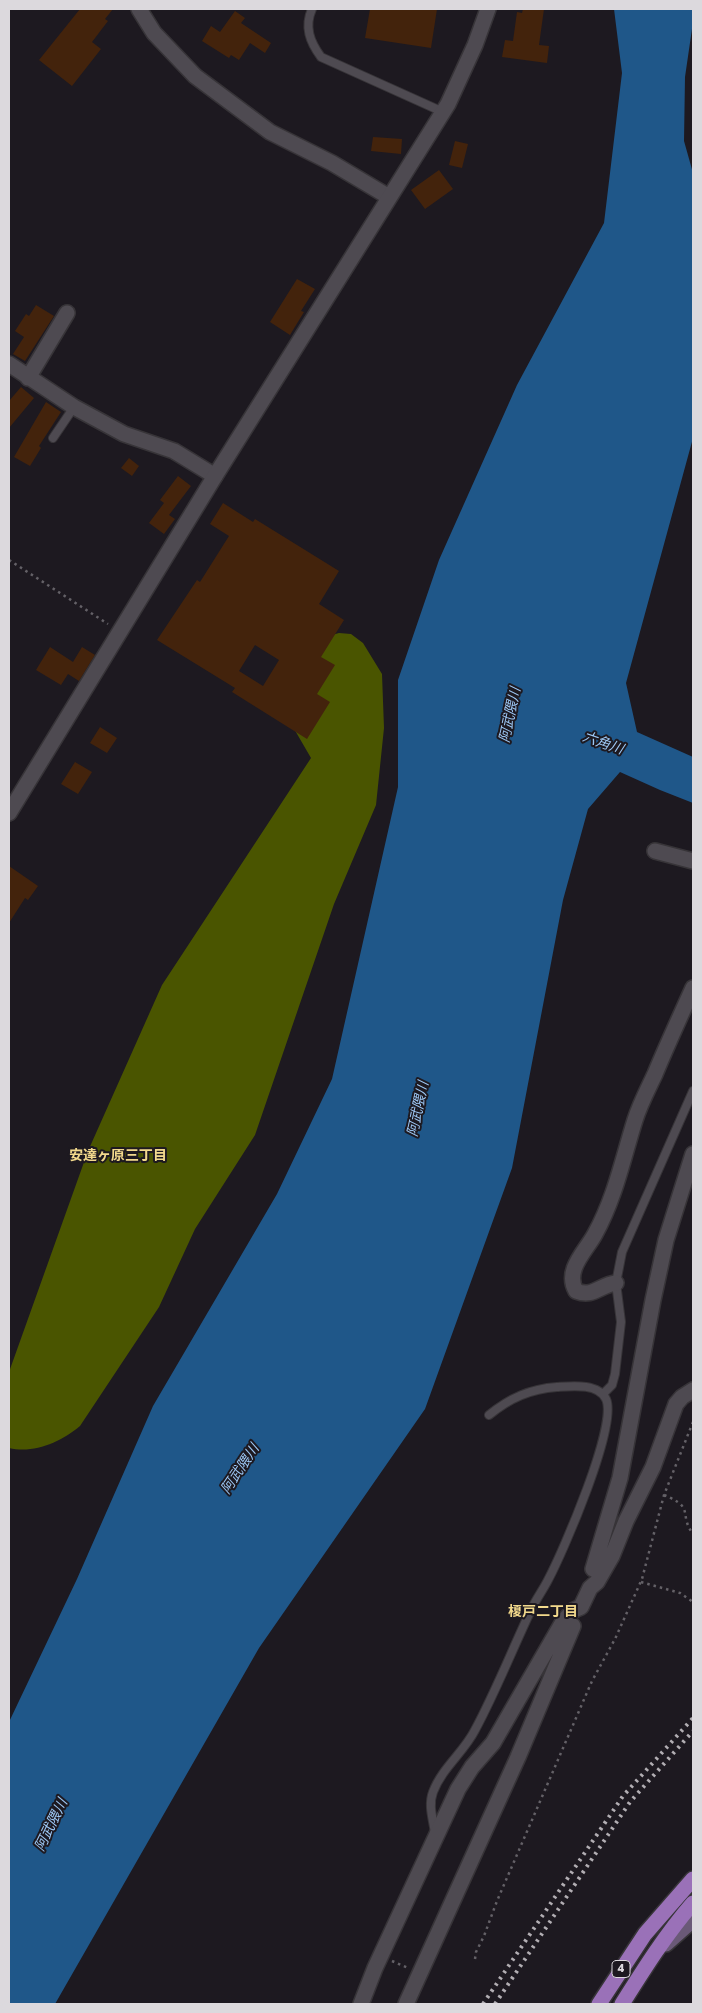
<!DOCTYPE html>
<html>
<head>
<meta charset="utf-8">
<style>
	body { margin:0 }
	#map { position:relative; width:702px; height:2013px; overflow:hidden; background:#1d1920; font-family:"Golos Text",sans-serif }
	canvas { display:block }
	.frame { position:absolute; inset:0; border:10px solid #dcd9dd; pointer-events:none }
</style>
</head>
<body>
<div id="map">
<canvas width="702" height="2013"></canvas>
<div class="frame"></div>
</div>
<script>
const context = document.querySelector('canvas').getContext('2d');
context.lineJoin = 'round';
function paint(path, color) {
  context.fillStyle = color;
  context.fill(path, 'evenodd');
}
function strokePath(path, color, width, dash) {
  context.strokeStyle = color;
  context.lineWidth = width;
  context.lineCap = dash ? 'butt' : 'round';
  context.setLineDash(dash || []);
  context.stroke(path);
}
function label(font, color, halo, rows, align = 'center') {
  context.font = font + ' "Golos Text","Noto Sans JP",sans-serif';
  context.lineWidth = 4;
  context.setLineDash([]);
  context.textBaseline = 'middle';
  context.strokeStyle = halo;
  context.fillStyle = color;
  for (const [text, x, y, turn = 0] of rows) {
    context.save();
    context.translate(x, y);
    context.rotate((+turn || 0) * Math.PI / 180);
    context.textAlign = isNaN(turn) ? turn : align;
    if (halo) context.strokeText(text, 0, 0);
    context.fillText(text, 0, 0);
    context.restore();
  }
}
const forest = new Path2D(`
	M339,633l12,1 12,9 19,31 2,54 -8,77 -42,99 -79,231 -60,94 -36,78 -79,119c-19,16 -46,28 -71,22v-76l79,-221 74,-166 149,-227 -36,-62 43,-57z`);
const water = new Path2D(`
	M614,9h79v13l-8,55 -1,64 9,32v265l-67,245 11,49 56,25v46l-33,-13 -40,-18 -32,37 -25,91 -51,268 -87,241 -166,239 -204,356h-46v-282l68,-143 76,-173 124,-212 55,-115 66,-292v-107l41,-120 78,-175 87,-162 18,-150z`);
const building = new Path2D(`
	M80,9h33l-8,10 3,2 -16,21 9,7 -29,37 -33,-26z
	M370,9h67l-6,39 -66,-10z
	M523,9h21l-5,36 10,1 -2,17 -45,-6 3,-17 8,1 4,-29 5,1z
	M235,11l10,7 -4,5 30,20 -6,10 -15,-10 -11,17 -8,-5 -2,3 -27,-17 9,-15 9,6z
	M373,137l29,2 -1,15 -30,-3z
	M455,141l13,3 -6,24 -13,-3z
	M439,170l14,19 -28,20 -14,-19z
	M297,279l18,10 -14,22 3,1 -14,23 -20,-13z
	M36,305l18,11 -29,45 -12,-7 11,-17 -9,-6 11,-17 3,2z
	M21,387l13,11 -25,30v-27z
	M46,402l15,10 -22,34 2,2 -11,18 -16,-9z
	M129,458l10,8 -7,10 -11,-8z
	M178,476l13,10 -22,29 6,4 -11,15 -15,-11 15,-20 -4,-3z
	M223,503l30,19 2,-3 84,52 -20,33 25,16 -23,37 14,8 -18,29 13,8 -23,37 -75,-47 3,-4 -78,-48 40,-60 3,2 29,-46 -19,-12zM255,645l24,15 -16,26 -24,-15z
	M50,647l23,15 9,-15 13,8 -16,26 -11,-7 -7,11 -25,-15z
	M100,727l17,11 -10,15 -17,-10z
	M75,762l17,10 -14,22 -17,-10z
	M9,866l29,20 -10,14 -3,-2 -16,25z`);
const path = new Path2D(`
	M9,560l99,64
	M664,1495c32,13 14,19 29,39
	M641,1582l39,11 13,9
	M475,1959l1,-7 8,-16 13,-35 95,-220 23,-42 27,-60 22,-84 29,-73
	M392,1961l16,7`);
const service = new Path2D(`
	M312,9c-8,18 -2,33 9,48l122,55
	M53,438l21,-31
	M603,1394l9,-9 3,-11 6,-52 -5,-39 6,-31 71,-161
	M435,1833c-2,-14 -7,-28 -2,-41 9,-24 31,-40 42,-62 21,-39 37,-80 56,-120 5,-11 12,-20 17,-30 15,-28 70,-155 58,-181 -8,-16 -34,-13 -49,-12 -27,2 -47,11 -68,28`);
const minor = new Path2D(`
	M139,9l15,24 41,43 75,56 62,31 57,34
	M9,364l65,43 50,27 50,17 41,25
	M28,378l39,-65
	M655,851l38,10
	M616,1283c-17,2 -22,15 -40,8 -12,-21 10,-40 19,-57 20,-36 28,-76 40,-114 5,-16 13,-31 20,-46 12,-29 25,-57 38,-86
	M593,1569l27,-91 33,-178 13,-60 27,-86
	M361,2004l14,-36 83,-179 14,-22 21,-24 71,-123 10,-10 7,-3 9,-19 7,-6 15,-26 14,-35 27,-54 23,-63 6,-7 11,-7
	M406,2004l112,-247 55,-131`);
const tertiary = new Path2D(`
	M9,813l206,-337 233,-372 27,-59 13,-36`);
const secondary = new Path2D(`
	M666,1944l27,-24`);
const trunk = new Path2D(`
	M599,2004l46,-70 48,-55
	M622,2004c22,-35 44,-70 71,-101`);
const rail = new Path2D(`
	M483,2004l140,-208 70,-78
	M495,2004l135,-202 63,-71`);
const shields = [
	[621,1969,18]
];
const shieldNames = [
	["4",621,1969]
];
const waterNames = [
	["阿武隈川",510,715,-78],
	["六角川",603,743,19],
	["阿武隈川",418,1109,-78],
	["阿武隈川",240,1469,-56],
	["阿武隈川",51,1825,-64]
];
const neighbourhoodNames = [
	["安達ヶ原三丁目",118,1156],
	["榎戸二丁目",543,1612]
];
paint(forest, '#4a5500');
paint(water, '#1f5789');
paint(building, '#43230c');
strokePath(service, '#373438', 10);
strokePath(minor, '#373438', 18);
strokePath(tertiary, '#373438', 18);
strokePath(secondary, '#373438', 18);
strokePath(trunk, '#373438', 18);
strokePath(path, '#646167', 2.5, [2.5, 4]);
strokePath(service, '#4e4a51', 8);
strokePath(minor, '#4e4a51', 15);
strokePath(tertiary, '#4e4a51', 15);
strokePath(secondary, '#6a5977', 15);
strokePath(trunk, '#9a71b8', 15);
strokePath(rail, '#b2aeb3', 4, [2.5, 5]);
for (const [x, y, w] of shields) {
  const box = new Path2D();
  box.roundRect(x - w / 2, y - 8.5, w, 17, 4);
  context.fillStyle = '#1d1920';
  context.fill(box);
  strokePath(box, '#dcd9dd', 1);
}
label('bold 11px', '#dcd9dd', null, shieldNames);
label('italic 14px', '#9ec9f6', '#1d1920', waterNames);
label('bold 14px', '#f2d98c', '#1d1920', neighbourhoodNames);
</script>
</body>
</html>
